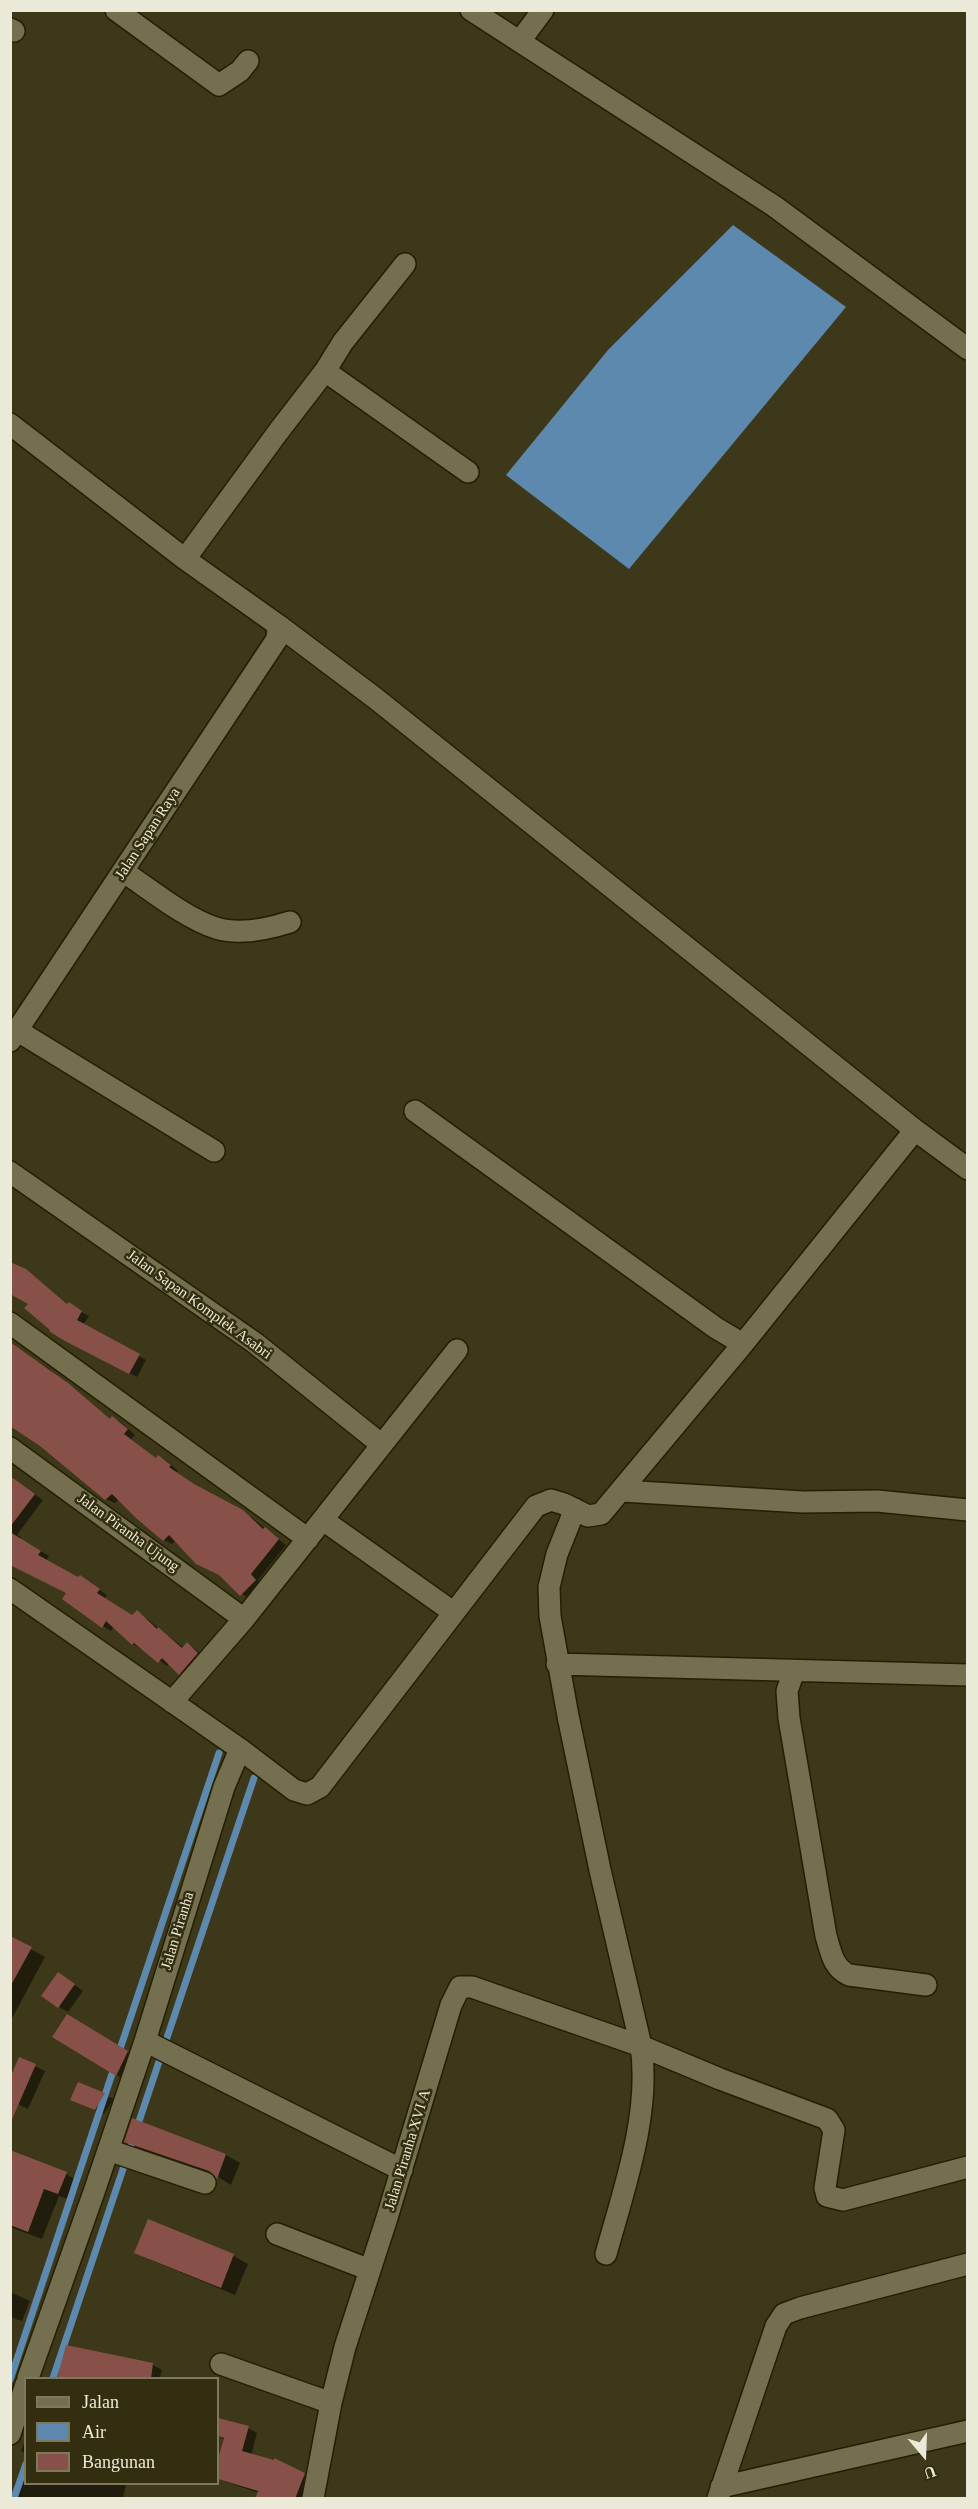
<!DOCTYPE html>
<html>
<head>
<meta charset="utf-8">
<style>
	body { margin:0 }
	#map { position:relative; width:978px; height:2509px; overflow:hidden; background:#3d3819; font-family:"Times New Roman",serif }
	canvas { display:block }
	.frame { position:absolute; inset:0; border:12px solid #ebe9d7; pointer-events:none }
	.legend { position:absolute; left:24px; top:2377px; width:195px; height:108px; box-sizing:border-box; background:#332e0f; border:2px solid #7d795f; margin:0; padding:8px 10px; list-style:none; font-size:18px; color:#ebe9d7 }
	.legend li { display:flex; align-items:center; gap:12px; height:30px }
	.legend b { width:30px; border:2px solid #7d795f }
	.north { position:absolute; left:894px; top:2425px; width:60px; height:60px; -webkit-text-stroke:4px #332e0f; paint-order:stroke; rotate:161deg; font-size:16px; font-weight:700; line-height:24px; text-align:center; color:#ebe9d7 }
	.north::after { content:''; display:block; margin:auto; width:21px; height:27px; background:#ebe9d7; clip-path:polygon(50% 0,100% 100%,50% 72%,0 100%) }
</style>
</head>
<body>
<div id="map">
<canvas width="978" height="2509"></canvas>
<div class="frame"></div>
<ul class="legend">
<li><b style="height:8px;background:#746f4e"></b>Jalan</li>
<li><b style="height:16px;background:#5d89ae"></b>Air</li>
<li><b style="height:16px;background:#875149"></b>Bangunan</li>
</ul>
<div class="north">U</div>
</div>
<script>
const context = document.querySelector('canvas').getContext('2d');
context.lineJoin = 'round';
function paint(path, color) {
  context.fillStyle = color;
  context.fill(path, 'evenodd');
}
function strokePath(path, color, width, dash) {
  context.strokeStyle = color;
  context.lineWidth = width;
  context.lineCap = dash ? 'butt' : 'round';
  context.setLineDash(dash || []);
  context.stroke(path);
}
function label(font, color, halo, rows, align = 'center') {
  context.font = font + ' "Times New Roman",serif';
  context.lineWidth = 5;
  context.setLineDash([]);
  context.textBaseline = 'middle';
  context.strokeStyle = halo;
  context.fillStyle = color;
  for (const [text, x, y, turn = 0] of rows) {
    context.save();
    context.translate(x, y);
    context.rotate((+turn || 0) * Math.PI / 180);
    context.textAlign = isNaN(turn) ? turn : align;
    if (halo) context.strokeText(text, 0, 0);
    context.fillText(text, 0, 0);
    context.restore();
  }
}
const water = new Path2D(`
	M733,225l113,82 -217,262 -123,-94 102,-125z`);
const shadow = new Path2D(`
	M34,1276l34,29 21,11 -6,9 63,35 -9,17 -65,-33 -42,-40z
	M10,1344l38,24 63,52 2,-2 8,4 14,13 -4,4 26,20 2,-2 8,4 11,10 -2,2 23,15 52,29 35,28 -28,35 5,5 -14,14 -73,-59 -4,4 -8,-4 -45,-41 -4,4 -9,-4 -65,-54z
	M14,1480l29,20 -26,35 4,2 -1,2 29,17 -3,5 33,18 9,3 19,13 -3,4 28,18 5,-6 47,37 3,-4 8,5 10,9 -17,20 -19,-15 -2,3 -25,-19 -1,2 -8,-5 -19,-18 -3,5 -8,-5 -35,-33 -58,-30v-78z
	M10,1938l35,19 -35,65z
	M68,1980l15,11 -15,21 -9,-5z
	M67,2016l70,42 -12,22 -71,-43z
	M20,2059l25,12 -17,38 -15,-7z
	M79,2084l35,15 -10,15 -23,-10z
	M133,2120l93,35 14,8 -9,22 -16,-10 -75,-25 -14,-9z
	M10,2152l56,22 14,8 -7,19 -14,-5 -17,43 -32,-12z
	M149,2221l85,35 14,8 -13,31 -84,-35 -15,-8z
	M10,2292l20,9 -8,20 -12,-4z
	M153,2365l9,5 -2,8h-101z
	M218,2419l30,9 9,5 -6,23 62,24 -8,18h-38l-8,-5 -41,-14v-15l7,-24 -7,-4z
	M26,2438v16l-5,-3z
	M26,2456v28h100l-3,14h-113z`);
const stream = new Path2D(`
	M118,2055l101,-302
	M53,2378l201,-600
	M10,2380l105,-315
	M14,2498l12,-34`);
const building = new Path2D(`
	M10,1262l16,7 41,35 2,-2 13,9 -5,9 63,34 -11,20 -66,-34 -14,-9 1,-1 -26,-22 4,-4 -18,-10z
	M10,1342l58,41 42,36 2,-3 16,13 -4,5 32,24 2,-3 13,10 -2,2 25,17 49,26 20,19 2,-2 14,12 -28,35 5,6 -16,16 -21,-21 -23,-11 -27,-29 -6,6 -27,-23 -24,-24 -7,6 -65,-54 -30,-20z
	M10,1476l25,18 -25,33z
	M10,1532l31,19 -3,4 40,22 2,-2 20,14 -3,4 35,22 5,-5 20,19 1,-2 24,21 5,-6 11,11 -19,22 -17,-17 -4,5 -24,-20 -2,2 -26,-24 -4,7 -40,-29 4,-6 -56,-28z
	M10,1936l22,11 -22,40z
	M58,1972l17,12 -17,24 -17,-12z
	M67,2014l61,37 -12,25 -64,-39z
	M19,2057l17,7 -26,60v-46z
	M78,2082l27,11 -10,17 -25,-10z
	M132,2118l94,36 -9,25 -8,-8 -85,-29z
	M10,2150l57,22 -9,22 -14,-5 -16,43 -18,-7z
	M148,2219l86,35 -13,34 -87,-35z
	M66,2345l87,18 -2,16h-94z
	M218,2418l31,8 -7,25 32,9v-2l31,15 -10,26h-40l3,-8 -40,-12v-20l6,-21 -6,-2z`);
const minor = new Path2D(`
	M116,10l103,75 21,-14 8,-10
	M471,10l303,196 194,143
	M10,29l4,2
	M520,41l23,-31
	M325,371l18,-29 62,-78
	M10,424l175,135 93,66 97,73 540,432 53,39
	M185,559l93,-127 47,-61 143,101
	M124,872c27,18 61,46 92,56 22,7 52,1 74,-6
	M18,1031l196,120
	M10,1041l267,-402 1,-14
	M415,1111l301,217 27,16 172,-214
	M10,1172l245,171 127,102
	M10,1323l298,216
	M10,1448l234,171
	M622,1491l181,11 74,-1 91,9
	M575,1509l-18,45 -8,33 1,29 18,100 32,154 41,176c10,67 -17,143 -35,208
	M323,1520l130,92
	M10,1589l230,160 54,41 13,4 13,-7 216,-281 15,-6 13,4 24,12 13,-2 142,-170
	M557,1664l411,11
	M794,1671l-7,20 2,27 37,218c5,16 7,32 23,39l77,10
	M172,1702l72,-83 213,-269
	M145,2041l257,129
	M108,2150l97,33
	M277,2234l93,36
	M221,2364l110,39
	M28,2378l66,-186 51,-151 79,-254 16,-38
	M10,2434l16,-50
	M721,2487l247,-56
	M313,2498l18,-95 14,-56 41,-126 65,-216 9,-18h12l169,59 79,33 107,40 7,11 -9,58 2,8 16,4 125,-33
	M718,2498l58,-172 8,-12 16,-6 168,-44`);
const streetNames = [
	["Jalan Sapan Raya",148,834,-57],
	["Jalan Sapan Komplek Asabri",199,1305,36],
	["Jalan Piranha Ujung",128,1533,36],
	["Jalan Piranha",178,1931,-73],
	["Jalan Piranha XVI A",408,2150,-73]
];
paint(water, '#5d89ae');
paint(shadow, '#0007');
strokePath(stream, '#5d89ae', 7);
paint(building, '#875149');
strokePath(minor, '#241f01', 24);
strokePath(minor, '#746f4e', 21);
label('15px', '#ebe9d7', '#332e0f', streetNames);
</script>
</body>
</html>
